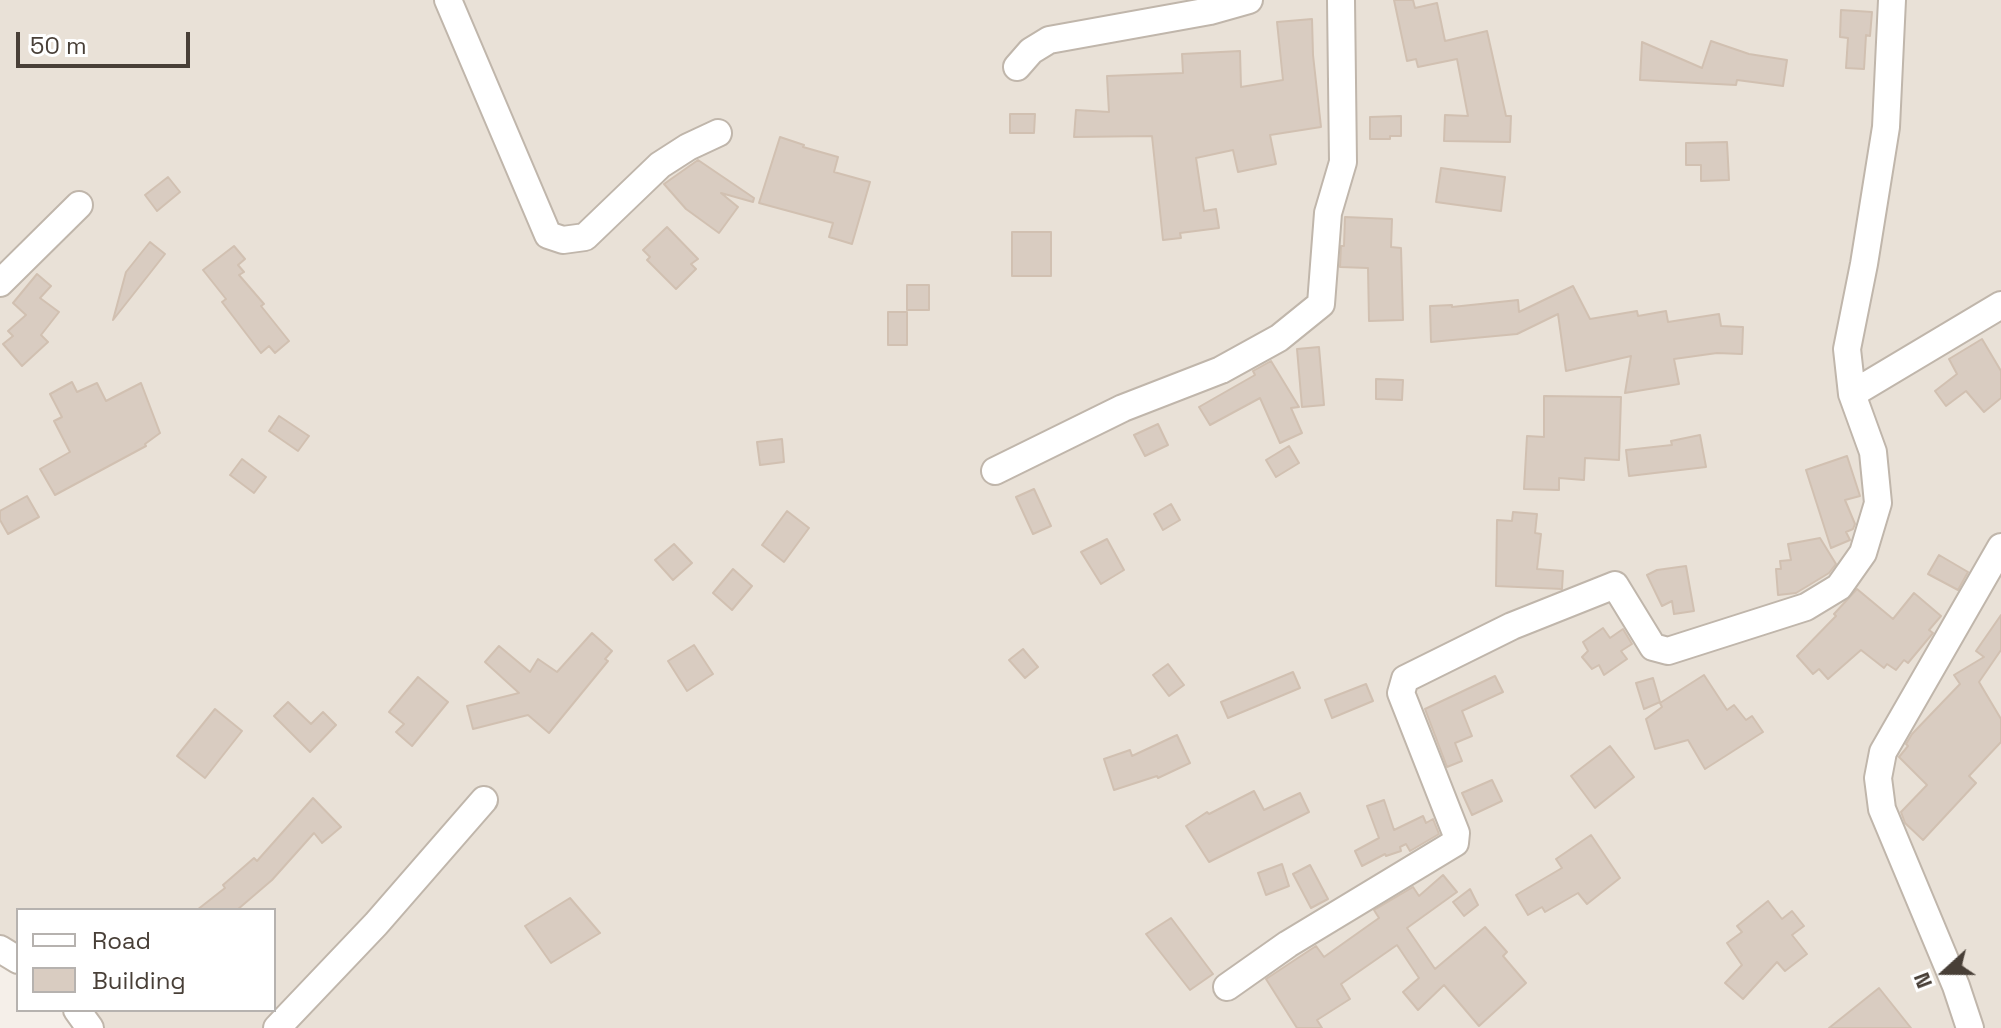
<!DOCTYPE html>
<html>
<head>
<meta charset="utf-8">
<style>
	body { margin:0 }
	#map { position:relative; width:2001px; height:1028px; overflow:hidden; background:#f5efe9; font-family:"Space Grotesk",sans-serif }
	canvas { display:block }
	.legend { position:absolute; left:16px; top:908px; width:260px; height:104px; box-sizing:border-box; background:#fff; border:2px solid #b6b2af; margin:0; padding:10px 14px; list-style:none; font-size:24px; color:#483f37 }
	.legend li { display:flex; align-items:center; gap:16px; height:40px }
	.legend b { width:40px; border:2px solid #b6b2af }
	.north { position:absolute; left:1905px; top:932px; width:80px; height:80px; -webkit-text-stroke:6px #fff; paint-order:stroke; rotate:249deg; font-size:22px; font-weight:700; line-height:32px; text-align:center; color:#483f37 }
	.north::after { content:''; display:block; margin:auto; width:28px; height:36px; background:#483f37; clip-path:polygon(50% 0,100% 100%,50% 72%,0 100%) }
	.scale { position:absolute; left:16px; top:32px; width:174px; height:36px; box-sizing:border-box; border:4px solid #483f37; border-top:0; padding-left:10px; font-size:24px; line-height:28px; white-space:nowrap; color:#483f37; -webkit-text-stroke:6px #fff; paint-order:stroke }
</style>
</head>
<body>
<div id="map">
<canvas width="2001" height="1028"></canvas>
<ul class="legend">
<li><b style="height:10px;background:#fff"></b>Road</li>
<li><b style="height:22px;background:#d9ccc1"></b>Building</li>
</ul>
<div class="north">N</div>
<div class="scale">50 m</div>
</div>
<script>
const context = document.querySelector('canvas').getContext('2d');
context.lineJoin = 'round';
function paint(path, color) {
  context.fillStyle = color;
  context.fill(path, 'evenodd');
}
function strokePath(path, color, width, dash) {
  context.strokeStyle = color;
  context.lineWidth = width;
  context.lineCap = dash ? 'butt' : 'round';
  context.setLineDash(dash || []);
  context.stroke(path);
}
const residential = new Path2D(`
	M0,0h2001v1028h-1910l-15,-18h198v-100h-256v52l-18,-11z`);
const building = new Path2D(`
	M1394,0h19l2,8 22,-5 8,38 42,-10 19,85h5l-1,26 -66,-1 1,-26 23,1 -11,-57 -39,8 -2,-8 -9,2z
	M1841,10l31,2 -2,24 -4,-1 -2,34 -18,-1 2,-30 -8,-1z
	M1312,19l1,36 8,72 -51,8 6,29 -38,8 -5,-22 -37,8 8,53 12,-2 3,19 -39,5 1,5 -18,2 -11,-104 -78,1 2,-27 33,2 -2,-36 76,-3 -1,-19 58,-3 1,36 42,-7 -6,-58z
	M1711,41l38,13 38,6 -4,26 -46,-6 -1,5 -96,-5 2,-38 60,26z
	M1010,114h25l-1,19h-24z
	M1401,116v20h-11v3h-20v-22z
	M780,137l24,8 -1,2 35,10 -4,15 36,10 -18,62 -23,-7 4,-14 -74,-20z
	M1727,142l2,38 -28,1v-16h-15v-22z
	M698,160l56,38 -1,4 -32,-9 17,14 -19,26 -33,-24 -22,-25z
	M1441,168l64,9 -4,34 -65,-9z
	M168,177l12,15 -23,19 -12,-16z
	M1345,217l47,2 -1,28 10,1 2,72 -34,1 -1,-53 -28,-1 1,-21h3z
	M667,227l31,32 -7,5 5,5 -20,20 -29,-29 3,-3 -7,-7z
	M1012,232h39v44h-39z
	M150,242l15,12 -52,66 13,-48z
	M234,246l11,13 -7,6 6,7 -5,3 25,29 -3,2 28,35 -14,12 -6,-7 -8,7 -39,-51 4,-3 -23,-29z
	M37,274l14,12 -11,12 19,14 -18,23 7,7 -26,24 -19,-22 10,-8 -5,-5 18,-16 -13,-12z
	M907,285h22v25h-22z
	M1573,286l17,33 47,-8 1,5 28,-5 2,11 51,-8 2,12 22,1 -1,27 -25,-1 -43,6 5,25 -54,9 6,-37 -65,15 -8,-57 -41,20 -86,8 -1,-36 22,-1v2l66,-7 1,12z
	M888,312h19v33h-19z
	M1982,339l19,32v27l-17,14 -18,-21 -20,15 -11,-15 22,-17 -8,-15z
	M1319,347l5,58 -22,2 -5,-58z
	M1271,361l28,46 -8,1 11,25 -22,10 -20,-45 -50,27 -11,-18 56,-32 -2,-4z
	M1376,379l27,1 -1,20 -26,-1z
	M72,382l5,10 20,-9 9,18 35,-18 19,50 -15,11 1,2 -91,49 -15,-26 30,-17 -16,-31 8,-4 -12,-23z
	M1544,396l77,1 -2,63 -34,-2 -1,22 -25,-2v12l-35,-1 3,-53 17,1z
	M279,416l30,20 -11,15 -29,-20z
	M1158,424l10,21 -23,11 -11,-21z
	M1700,435l6,32 -77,9 -3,-26 46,-5 -1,-4z
	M782,439l2,23 -24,3 -3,-23z
	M1289,446l10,17 -23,14 -10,-17z
	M1847,456l13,40 -15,4 10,24 -2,5 -7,3 4,8 -19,8 -25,-78z
	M242,459l24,18 -12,16 -24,-18z
	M1034,489l17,37 -18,8 -17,-37z
	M27,496l12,21 -31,17 -8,-14v-9z
	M1171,504l9,16 -17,10 -9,-16z
	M787,511l22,17 -25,34 -22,-17z
	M1513,512l24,2 -2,19 6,1 -4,35 26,2 -1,18 -66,-3 1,-66 15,1z
	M1820,538l16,26 -7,9 -33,20 -18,2 -2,-26h5l-1,-8 11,-1 -3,-16z
	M1107,539l17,31 -23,14 -20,-32z
	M674,544l18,19 -19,17 -18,-20z
	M1939,555l29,17 -10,18 -30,-16z
	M1686,566l8,45 -20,3 -2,-13 -10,5 -15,-31 10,-5z
	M733,569l19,17 -20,24 -19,-17z
	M1857,589l36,30 21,-26 27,23 -12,14 4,3 -25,30 -4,-3 -8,10 -9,-6 -3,4 -23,-18 -33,29 -9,-10 -6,5 -16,-18 39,-40 -2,-2z
	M2001,615v35l-22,32 22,37v23l-32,34 7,7 -53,57 -18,-17 -4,-11 26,-27 -28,-28 9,-11 -2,-2 6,-10 48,-50 -6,-9 30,-18 -8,-6z
	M1603,628l7,10 13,-9 9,15 -11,7 6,8 -23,16 -5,-10 -7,4 -10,-12 6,-6 -5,-9z
	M592,633l20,18 -7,8 3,2 -59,72 -21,-18 -55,14 -6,-23 52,-13 -34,-31 14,-16 31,26 8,-13 19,13z
	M694,645l19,29 -26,17 -19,-30z
	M1023,649l15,18 -13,11 -16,-18z
	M1168,664l16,21 -15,11 -16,-21z
	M1293,672l7,16 -72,30 -7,-16z
	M1704,675l23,35 7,-5 12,15 6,-4 11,16 -58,37 -17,-29 -33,9 -9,-30 16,-12 -2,-4z
	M1495,676l8,16 -41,19 10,25 -17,7 7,18 -15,6 -22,-58z
	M418,677l30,25 -36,44 -16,-14 8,-8 -15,-12z
	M1653,678l7,24 -16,7 -8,-26z
	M1366,684l7,17 -41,17 -7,-18z
	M288,702l23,22 12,-12 13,13 -26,27 -36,-36z
	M215,709l27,22 -37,47 -28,-22z
	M1177,735l13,28 -32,15 -1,-2 -43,14 -10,-31 26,-9 2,6z
	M1610,746l24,31 -39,31 -24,-32z
	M1492,780l10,21 -30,14 -10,-22z
	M1254,791l10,19 36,-17 9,19 -100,50 -23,-36 21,-14 2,2z
	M313,798l28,29 -19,16 -8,-10 -42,47 -35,30h-40l28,-22 -2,-3 31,-27 3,3z
	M1384,800l10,30 29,-14 3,7 7,-4 6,15 -29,17 -4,-7 -6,3 1,4 -15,5 -1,-2 -23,12 -7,-15 24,-13 -12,-32z
	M1591,835l29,43 -33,26 -9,-11 -33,19 -3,-5 -14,8 -12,-20 46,-27 -6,-9z
	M1282,864l7,22 -23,9 -8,-22z
	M1310,865l18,34 -17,9 -18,-34z
	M1443,875l14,17 -50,36 28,41 50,-42 22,25 -4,4 23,27 -47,43 -35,-41 -26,25 -15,-18 16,-14 -22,-33 -56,39 9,15 -33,21 5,8h-25l-31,-49 50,-33 8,11 55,-39 -5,-8 39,-23 6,9z
	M1470,889l8,16 -14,11 -11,-14z
	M570,898l30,35 -49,30 -26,-37z
	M1768,901l14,18 10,-8 12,15 -12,9 15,19 -22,17 -8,-9 -34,37 -18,-16 17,-18 -15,-22 15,-11 -5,-6z
	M1171,918l42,56 -23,16 -44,-56z
	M1879,988l32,40h-82z`);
const street = new Path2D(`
	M448,0l100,235 15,5 22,-3 75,-72 28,-18 30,-14
	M1017,67l14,-16 18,-11 161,-29 39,-11
	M0,283l79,-78
	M1852,394l149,-89
	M995,471l128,-63 98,-38 58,-32 42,-34 7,-91 15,-51 -2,-162
	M0,949l18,11
	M1227,987l61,-43 167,-101 1,-10 -55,-140 4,-14 107,-53 103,-41 38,62 15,4 138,-44 33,-20 24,-34 15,-50 -5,-51 -21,-58 -5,-45 17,-85 22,-137 6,-127
	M77,1010l13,18
	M277,1028l99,-104 108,-124
	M1970,1028l-14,-42 -74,-177 -4,-31 5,-26 118,-205`);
paint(residential, '#e9e1d7');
paint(building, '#d9ccc1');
strokePath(building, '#d1c0b1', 2);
strokePath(street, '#c0b6ab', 30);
strokePath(street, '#fff', 26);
</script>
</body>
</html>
